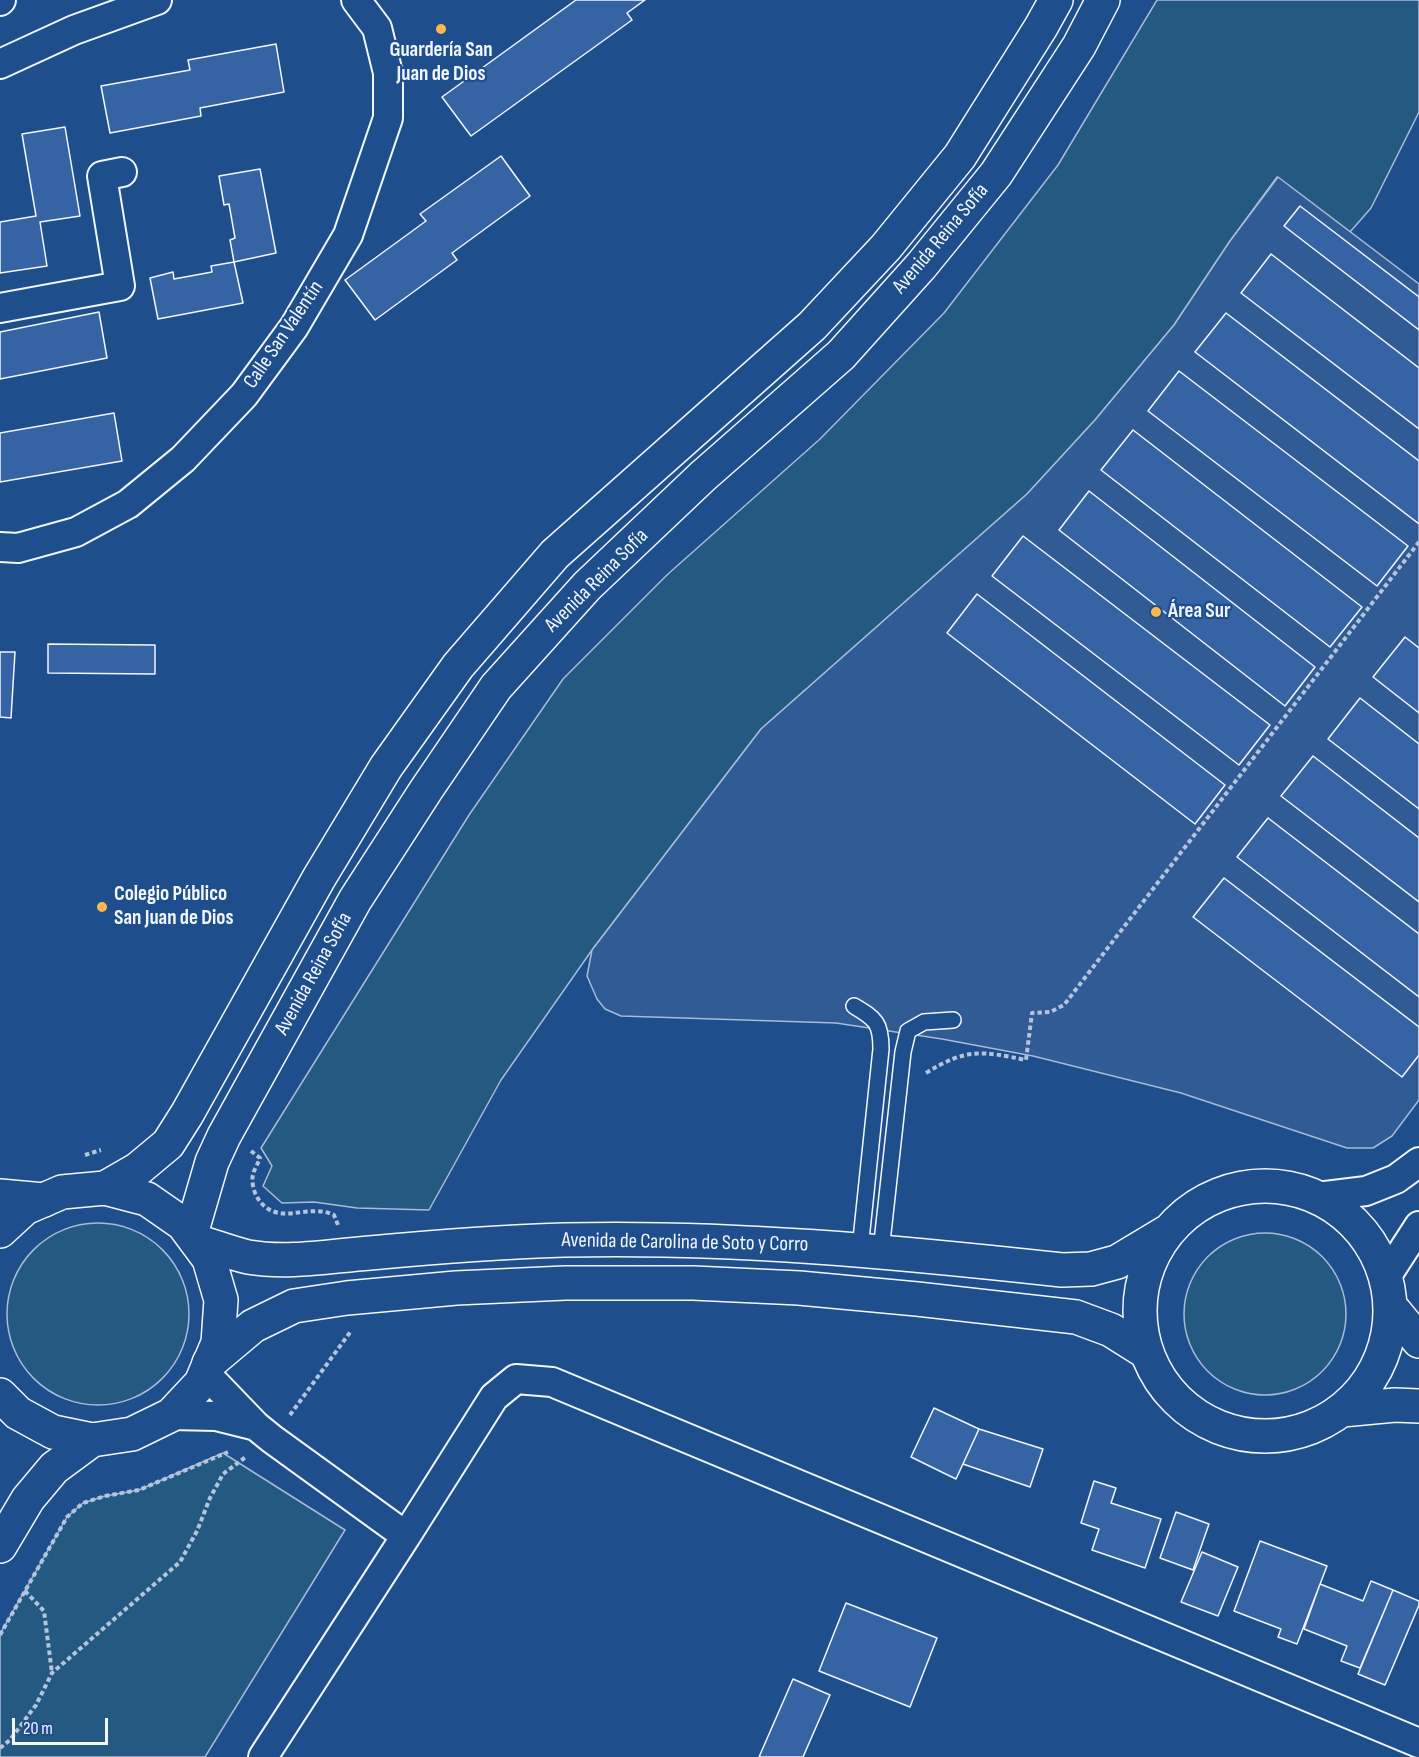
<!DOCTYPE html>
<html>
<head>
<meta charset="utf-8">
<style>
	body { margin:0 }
	#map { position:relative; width:1419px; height:1757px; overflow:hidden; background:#1f4e8c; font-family:"Sofia Sans Condensed",sans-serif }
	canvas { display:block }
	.scale { position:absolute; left:12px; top:1718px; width:96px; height:27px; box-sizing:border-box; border:3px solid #f2f6ff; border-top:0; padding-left:8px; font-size:18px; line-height:21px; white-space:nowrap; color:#f2f6ff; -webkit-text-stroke:4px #1f4e8c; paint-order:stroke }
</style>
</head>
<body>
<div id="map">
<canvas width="1419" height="1757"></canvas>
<div class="scale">20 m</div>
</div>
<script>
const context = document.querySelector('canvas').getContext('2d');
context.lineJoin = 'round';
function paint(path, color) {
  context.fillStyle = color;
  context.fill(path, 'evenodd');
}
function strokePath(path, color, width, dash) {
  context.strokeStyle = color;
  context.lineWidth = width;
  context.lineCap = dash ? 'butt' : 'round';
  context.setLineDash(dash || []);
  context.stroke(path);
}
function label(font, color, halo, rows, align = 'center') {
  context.font = font + ' "Sofia Sans Condensed",sans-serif';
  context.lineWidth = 4.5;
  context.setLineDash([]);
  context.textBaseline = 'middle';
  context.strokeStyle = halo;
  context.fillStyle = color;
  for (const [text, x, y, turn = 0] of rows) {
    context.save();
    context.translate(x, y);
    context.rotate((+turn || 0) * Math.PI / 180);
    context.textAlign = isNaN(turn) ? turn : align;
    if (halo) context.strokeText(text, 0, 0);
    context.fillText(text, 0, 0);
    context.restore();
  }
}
const green = new Path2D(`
	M1157,0h262v112l-48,96 -21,24 -73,-55 -47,64 -56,84 -79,95 -68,74 -266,235 -169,221 -91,130 -72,130 -72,-2 -43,-6 -32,1 -19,-17 9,-20 -11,-18 208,-333 94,-136 105,-105 152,-135 124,-126 114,-148z
	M7 1314a91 91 0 1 1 182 0a91 91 0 1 1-182 0Z
	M1184 1314a81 81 0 1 1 162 0a81 81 0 1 1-162 0Z
	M223,1453l122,77 -140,227h-205v-123l67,-117 16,-14 22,-7 34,-6z`);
const parking = new Path2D(`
	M1278,177l141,107v816l-27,36 -19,12h-26l-166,-55 -148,-37 -91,-17 -106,-16 -215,-7 -16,-7 -8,-10 -10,-23 5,-26 169,-221 266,-235 68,-74 79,-95 56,-84z`);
const building = new Path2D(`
	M576,0h69l-18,13 5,7 -161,116 -29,-39z
	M276,44l8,48 -84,16 1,8 -91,17 -9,-47 89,-16 -2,-10z
	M65,127l15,89 -40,6 7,44 -47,7v-51l36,-6 -14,-82z
	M501,156l29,40 -78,57 5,7 -82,60 -30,-40 81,-59 -6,-7z
	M260,169l16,84 -42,9 -4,-22 5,-2 -6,-34 -5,1 -5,-29z
	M1300,206l119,91v33l-135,-104z
	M1271,254l148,114v61l-178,-136z
	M234,262l9,41 -85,16 -8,-41 23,-6 1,7 38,-7 -1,-6z
	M99,312l8,46 -107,21v-47z
	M1226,313l193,148v63l-224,-172z
	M1179,371l229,175 -31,40 -229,-175z
	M114,413l8,48 -122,21v-49z
	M1133,430l229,177 -32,40 -229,-177z
	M1089,491l226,176 -30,39 -226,-176z
	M1023,536l247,189 -31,40 -247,-189z
	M977,594l248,191 -30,39 -248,-191z
	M1405,637l14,11v65l-46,-36z
	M48,644l107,1v29l-107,-1z
	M0,652h15l-4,66 -11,-1z
	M1360,698l59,46v65l-91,-70z
	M1313,756l106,82v64l-138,-106z
	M1268,818l151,116v63l-182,-140z
	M1224,878l195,149v28l-17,22 -209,-160z
	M934,1408l45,21 -23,50 -45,-22z
	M979,1429l64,20 -13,38 -67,-23z
	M1094,1481l22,7 -5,15 50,16 -16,49 -53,-18 7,-21 -18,-6z
	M1176,1512l33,12 -16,46 -33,-12z
	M1260,1541l67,25 -30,78 -19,-7 3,-8 -47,-18z
	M1202,1552l36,15 -20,49 -37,-14z
	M1371,1581l22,9 -33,78 -19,-7 6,-15 -43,-17 16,-45 43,17z
	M1393,1590l26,11v4l-34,80 -27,-11z
	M846,1603l91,35 -27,69 -91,-36z
	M793,1679l37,16 -27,62h-44z`);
const path = new Path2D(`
	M926,1073c40,-25 56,-22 100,-13l6,-47 18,-1 14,-7 355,-463
	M251,1151l9,7c-2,6 -6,11 -7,17 -2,6 1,17 4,22 19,32 51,5 77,18l4,10
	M85,1155l16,-5
	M290,1415l61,-84
	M25,1591l19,20 8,62
	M0,1635l67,-118 16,-14 22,-7 34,-6 89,-38
	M0,1748l10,-8 26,-35 16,-32 128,-111 17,-31 13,-33 13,-24 24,-18`);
const lane = new Path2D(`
	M854,1006c22,13 27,17 27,43l-21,200
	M881,1251l22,-199 5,-21 16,-9 29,-2`);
const street = new Path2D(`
	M0,1l1,-1
	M0,64l74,-34 83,-30
	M0,308l120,-22 -18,-110 20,-4
	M0,547l18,1 58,-16 52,-28 55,-45 61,-64 50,-68 54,-92 40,-117v-45l-11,-45 -21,-28
	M1317,1197l49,-6 30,-12 23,-17
	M1386,1277l33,-51
	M205,1373l51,53 16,13 134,97 88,-139 22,-18 36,3 867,361
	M171,1415l45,1 40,10
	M263,1757l143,-221`);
const secondary = new Path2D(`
	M1140 1311a125 125 0 1 1 250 0a125 125 0 1 1-250 0Z
	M0,1196l44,4
	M196,1241c17,5 35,12 52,16 41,7 81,-1 122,-4 64,-6 129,-11 194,-13 167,-4 332,12 498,30l29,-1 26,-7 50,-30
	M1391,1307l28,34
	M209,1363l44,-37 41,-20 53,-8 109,-10 109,-5h128l106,5 118,11 159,18 35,13 35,22
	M1342,1410l53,-5 24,1`);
const primary = new Path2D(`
	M105,1188l33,-19 30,-25 19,-30 132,-236 67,-111 72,-101 97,-112 257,-228 74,-79 74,-91 81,-129 15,-27
	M0,1231l25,-23 37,-16 43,-4 42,11 36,25 26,35 12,41 -3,43 -17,40 -30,32 -39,19 -40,6 -39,-8 -35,-19 -18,-18
	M191,1234l21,-72 12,-26 131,-236 71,-110 70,-103 91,-101 116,-110 138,-121 80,-89 75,-92 83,-128 24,-46
	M0,1546l28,-47 26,-31 38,-28`);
const markers = [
	[441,29,6,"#ffb74d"],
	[1156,612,6,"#ffb74d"],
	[102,907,6,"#ffb74d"]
];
const poiNames = [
	["Guardería San",441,51,"center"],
	["Juan de Dios",441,75,"center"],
	["Área Sur",1168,612],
	["Colegio Público",114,895],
	["San Juan de Dios",114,919]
];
const streetNames = [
	["Avenida Reina Sofía",941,239,-50],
	["Calle San Valentín",284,335,-56],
	["Avenida Reina Sofía",597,581,-45],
	["Avenida Reina Sofía",314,974,-61],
	["Avenida de Carolina de Soto y Corro",685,1243,1]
];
paint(green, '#245a82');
strokePath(green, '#a8bbd7', 1.5);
paint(parking, '#305b95');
strokePath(parking, '#a8bbd7', 1.5);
paint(building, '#3563a3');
strokePath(building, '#f2f6ff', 1.5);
strokePath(lane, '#f2f6ff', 18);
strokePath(street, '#f2f6ff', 32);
strokePath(secondary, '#f2f6ff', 36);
strokePath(primary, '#f2f6ff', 36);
strokePath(path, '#b3c4dc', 4, [4.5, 3]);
strokePath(lane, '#1f4e8c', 15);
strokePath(street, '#1f4e8c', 28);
strokePath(secondary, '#1f4e8c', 33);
strokePath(primary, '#1f4e8c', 33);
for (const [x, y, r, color] of markers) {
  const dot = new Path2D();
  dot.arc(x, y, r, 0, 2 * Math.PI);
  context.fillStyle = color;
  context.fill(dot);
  strokePath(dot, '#1f4e8c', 2);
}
label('bold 21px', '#f2f6ff', '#1f4e8c', poiNames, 'left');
label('21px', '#f2f6ff', '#1f4e8c', streetNames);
</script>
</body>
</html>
